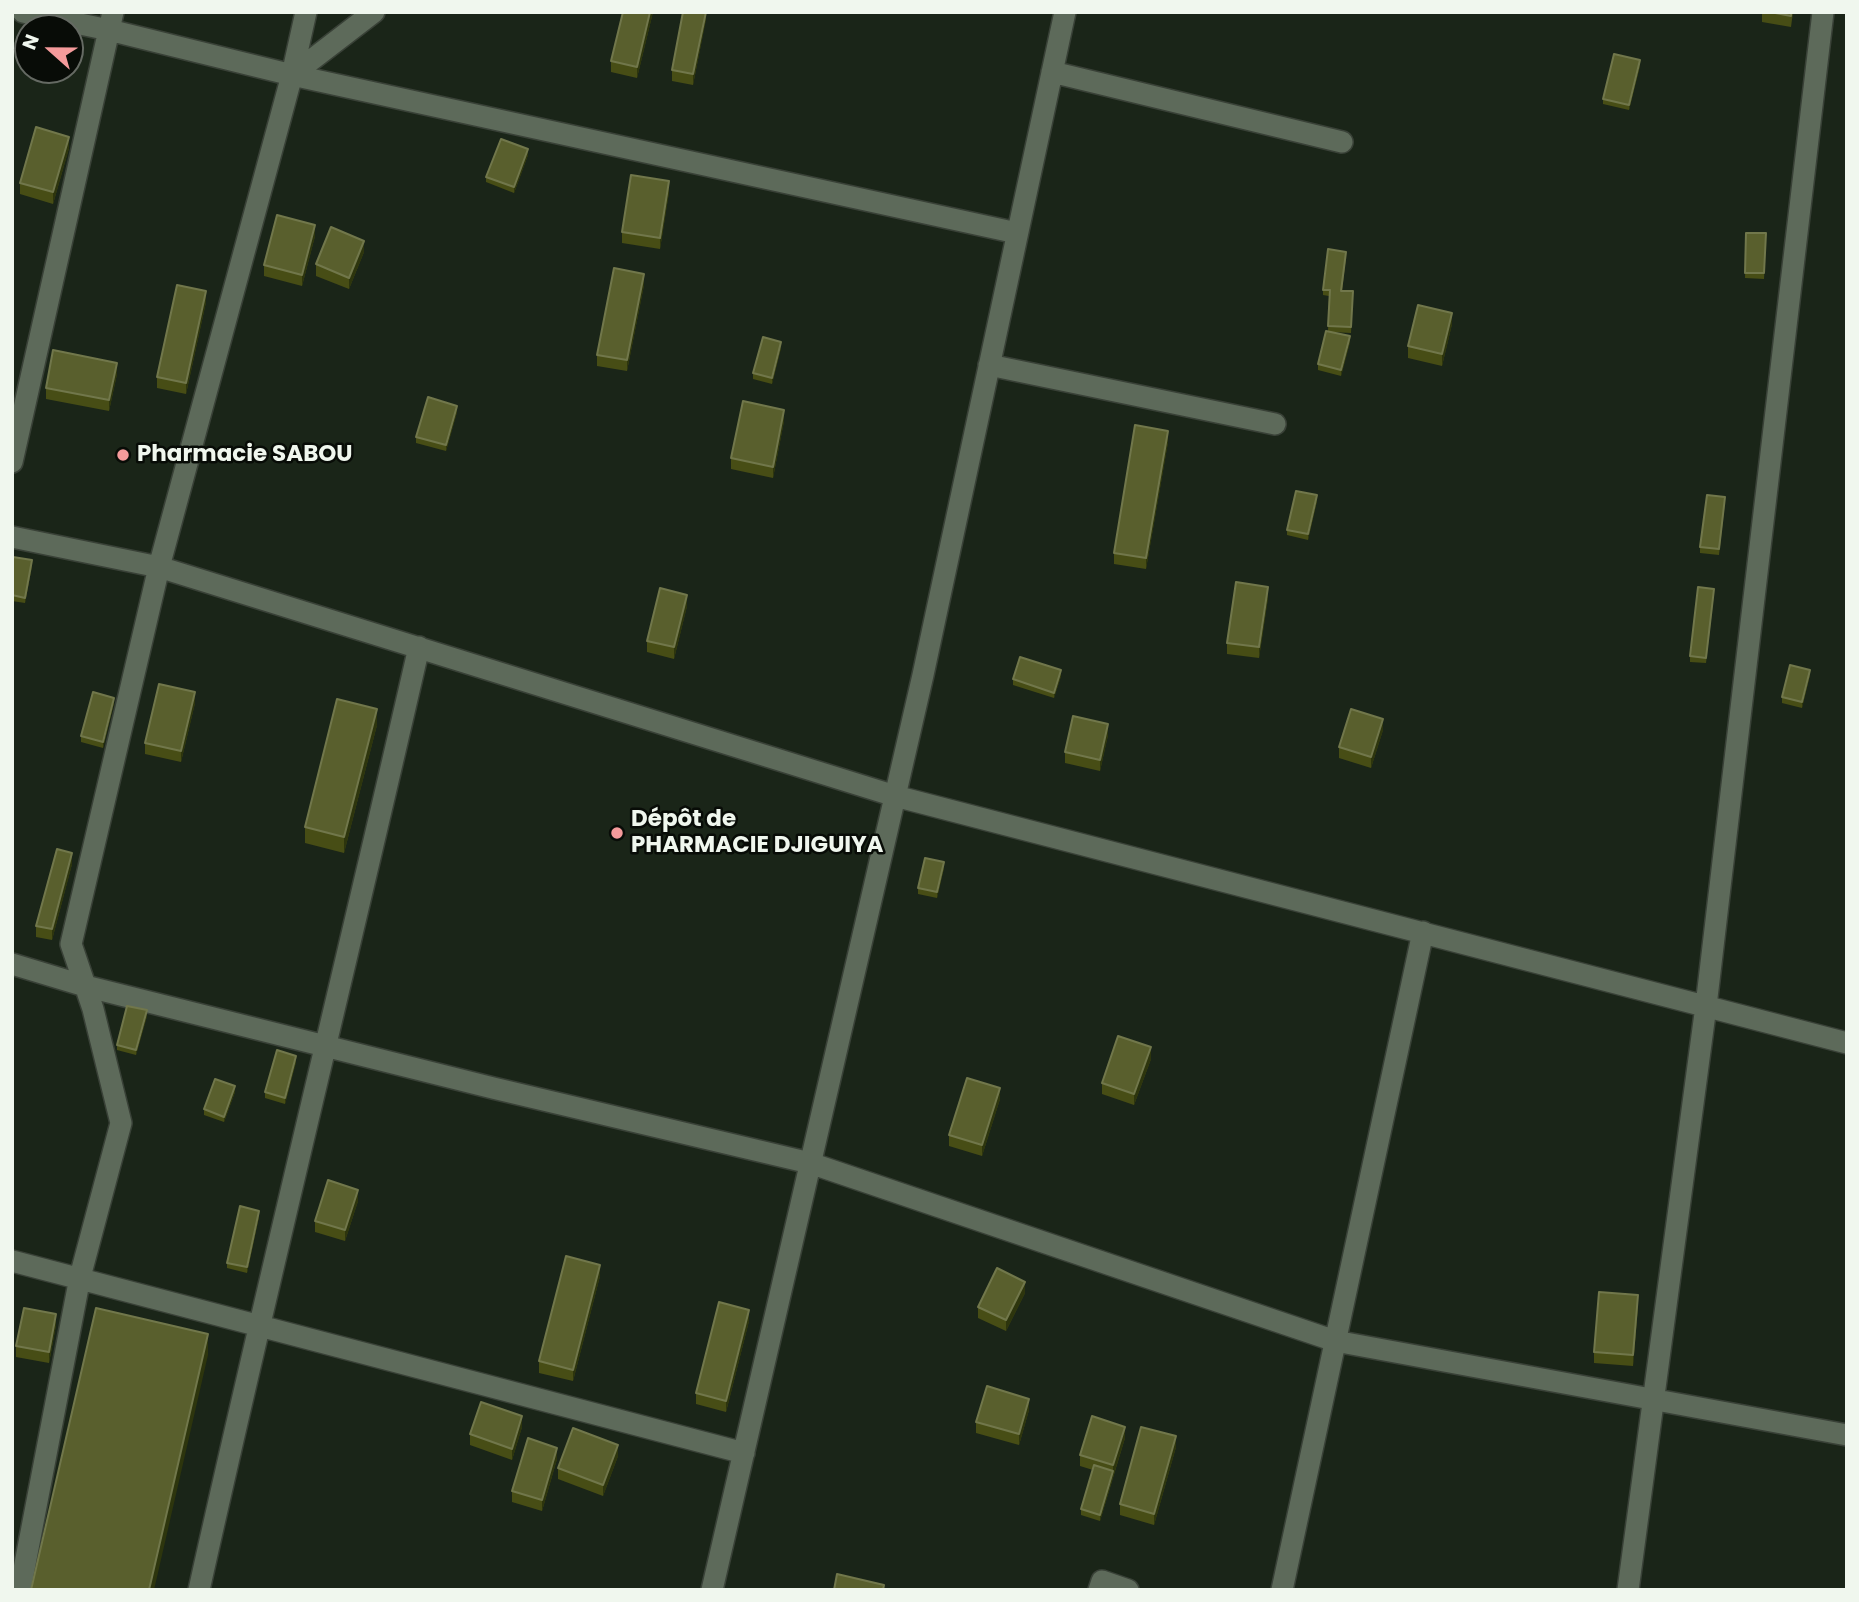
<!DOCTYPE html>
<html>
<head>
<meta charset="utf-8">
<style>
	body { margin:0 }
	#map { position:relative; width:1859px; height:1602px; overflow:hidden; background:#1a2518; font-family:Poppins,sans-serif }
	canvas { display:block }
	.frame { position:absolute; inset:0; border:14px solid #f0f7ee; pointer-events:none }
	.north { position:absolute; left:14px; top:14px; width:70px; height:70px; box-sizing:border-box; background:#080c07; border:2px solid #656a63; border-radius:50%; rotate:291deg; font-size:19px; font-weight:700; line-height:28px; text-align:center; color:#f0f7ee }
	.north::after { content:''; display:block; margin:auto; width:24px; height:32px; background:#f59b9b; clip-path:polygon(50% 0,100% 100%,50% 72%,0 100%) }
</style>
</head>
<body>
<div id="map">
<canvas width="1859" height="1602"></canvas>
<div class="frame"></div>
<div class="north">N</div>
</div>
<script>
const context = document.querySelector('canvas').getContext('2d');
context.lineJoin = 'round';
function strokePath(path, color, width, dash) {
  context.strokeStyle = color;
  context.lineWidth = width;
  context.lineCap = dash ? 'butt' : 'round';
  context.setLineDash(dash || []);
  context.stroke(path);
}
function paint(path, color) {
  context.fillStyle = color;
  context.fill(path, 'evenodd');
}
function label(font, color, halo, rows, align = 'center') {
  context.font = font + ' Poppins,sans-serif';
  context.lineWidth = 5;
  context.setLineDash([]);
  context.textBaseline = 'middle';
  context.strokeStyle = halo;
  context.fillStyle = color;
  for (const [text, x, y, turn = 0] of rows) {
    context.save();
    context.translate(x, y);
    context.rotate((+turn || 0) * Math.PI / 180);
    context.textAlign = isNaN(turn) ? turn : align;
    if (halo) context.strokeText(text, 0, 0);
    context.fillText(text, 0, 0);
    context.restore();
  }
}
const minor = new Path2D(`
	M23,12l86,18 183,45 725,158
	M1052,72l290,70
	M292,75l82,-63
	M989,365l286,59
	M12,462l101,-450
	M12,537l147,30 736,229 952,247
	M12,964l73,22 408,102 317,75 525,178 512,94
	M12,1261l732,192
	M20,1590l60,-313 41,-154 -28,-114 -22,-65 88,-377 133,-492 14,-63
	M199,1590c70,-315 148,-628 220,-943
	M712,1590l211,-915 142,-663
	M1099,1590l3,-9 26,9
	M1282,1590l141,-658
	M1628,1590l78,-584 117,-994`);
const wall = new Path2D(`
	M623,12h30l-16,66 -26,-6v-11z
	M706,12v7l-13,66 -21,-4v-11z
	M1762,12h31l-2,15 -29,-5z
	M1640,66l-11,44 -26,-6v-5z
	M69,148l-16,56 -33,-10v-11z
	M528,155l-14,38 -28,-11v-5z
	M669,192l-9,57 -38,-6v-11z
	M1746,233h20l-2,46 -19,-1z
	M315,236l-13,50 -38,-10v-11z
	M364,252l-15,37 -33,-13v-12z
	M1346,257l-4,34h11l-2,42 -20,-1 19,10 -9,34 -23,-6v-6l10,-33 1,-35 -6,-1v-5z
	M644,285l-17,86 -30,-5v-11z
	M206,302l-20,92 -29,-6v-11z
	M1452,324l-10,42 -34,-8v-12z
	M781,348l-9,36 -19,-5v-6z
	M117,374l-8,37 -63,-12v-11z
	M457,412l-11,39 -30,-8v-6z
	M784,421l-11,57 -42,-9v-11z
	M1168,442l-22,127 -32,-5v-11z
	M1317,501l-9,39 -21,-5v-5z
	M1725,502l-6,53 -19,-2v-6z
	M12,560l20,6 -7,37 -13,-2z
	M1714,594l-8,69 -16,-1v-6z
	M1268,598l-9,60 -32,-4v-11z
	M687,606l-13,53 -27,-7v-11z
	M1810,675l-8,33 -20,-5v-6z
	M1061,676l-7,22 -41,-13v-6z
	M114,703l-11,45 -22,-6v-6z
	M195,703l-14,59 -36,-8v-11z
	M377,725l-33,128 -39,-10v-16z
	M1383,730l-12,38 -32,-10v-11z
	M1108,735l-8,36 -35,-8v-11z
	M72,864l-20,76 -16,-3v-11z
	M944,868l-7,30 -19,-4v-6z
	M147,1016l-11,39 -19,-5v-5z
	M1151,1059l-17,46 -32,-11v-11z
	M296,1062l-11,42 -20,-6v-6z
	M235,1092l-11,30 -20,-7v-6z
	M1000,1099l-18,57 -33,-10v-11z
	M358,1201l-13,40 -30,-9v-11z
	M259,1217l-12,56 -20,-5v-5z
	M600,1276l-27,105 -34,-8v-12z
	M1025,1293l-19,38 -28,-13v-11z
	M1638,1306l-5,60 -39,-3v-11z
	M749,1321l-23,91 -30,-8v-11z
	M56,1325l-7,38 -33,-6v-11z
	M1029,1410l-10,35 -43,-12v-11z
	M522,1427l-10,33 -42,-15v-11z
	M1125,1438l-25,83 -19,-6v-6l12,-39 -13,-4v-11z
	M1176,1447l-22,78 -34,-10v-11z
	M618,1456l-15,40 -45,-17v-11z
	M557,1459l-15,52 -30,-9v-11z`);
const shadedWall = new Path2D(`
	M650,12h3l-16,66v-11z
	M706,12v7l-13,66v-11z
	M1640,60v6l-11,44v-5z
	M69,137v11l-16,56v-12z
	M528,149v6l-14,38v-6z
	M669,181v11l-9,57v-11z
	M315,225v11l-13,50v-11z
	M364,241v11l-15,37v-11z
	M644,274v11l-17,86v-11z
	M206,291v11l-20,92v-11z
	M1452,313v11l-10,42v-12z
	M1350,336v6l-9,34v-6z
	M781,342v6l-9,36v-6z
	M117,363v11l-8,37v-11z
	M457,406v6l-11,39v-6z
	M784,410v11l-11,57v-11z
	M1168,431v11l-22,127v-11z
	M1317,495v6l-9,39v-6z
	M32,560v6l-7,37v-5z
	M1268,587v11l-9,60v-11z
	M687,595v11l-13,53v-12z
	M1061,670v6l-7,22v-5z
	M1810,670v5l-8,33v-6z
	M195,692v11l-14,59v-11z
	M114,698v5l-11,45v-6z
	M377,709v16l-33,128v-16z
	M1383,719v11l-12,38v-11z
	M1108,724v11l-8,36v-11z
	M72,853v11l-20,76v-11z
	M944,862v6l-7,30v-6z
	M147,1010v6l-11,39v-5z
	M1151,1047v12l-17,46v-11z
	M296,1056v6l-11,42v-6z
	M235,1086v6l-11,30v-5z
	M1000,1088v11l-18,57v-11z
	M358,1190v11l-13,40v-11z
	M259,1211v6l-12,56v-6z
	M600,1265v11l-27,105v-11z
	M1025,1282v11l-19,38v-11z
	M1638,1295v11l-5,60v-11z
	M749,1310v11l-23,91v-11z
	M56,1314v11l-7,38v-11z
	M208,1334v21l-54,235h-5z
	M1029,1399v11l-10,35v-11z
	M522,1416v11l-10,33v-11z
	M1125,1427v11l-12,39v-12z
	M1176,1436v11l-22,78v-11z
	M618,1445v11l-15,40v-11z
	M557,1448v11l-15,52v-11z
	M1113,1471v6l-13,44v-6z`);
const building = new Path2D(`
	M623,12h27l-13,55 -26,-6z
	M683,12h23l-13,62 -21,-4z
	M1770,12h21v4z
	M1614,54l26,6 -11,45 -26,-6z
	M36,127l33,10 -16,55 -33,-9z
	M501,139l27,10 -14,38 -28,-10z
	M631,175l38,6 -9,57 -38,-6z
	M277,215l38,10 -13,50 -38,-10z
	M331,227l33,14 -15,37 -33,-14z
	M1746,233h20l-2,40h-19z
	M1328,249l18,3 -5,39h12l-2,36 -23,-1 2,-36h-7z
	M614,268l30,6 -17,86 -30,-5z
	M177,285l29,6 -20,92 -29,-6z
	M1418,305l34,8 -10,41 -34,-8z
	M1326,331l24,5 -9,34 -23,-6z
	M763,337l18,5 -9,36 -19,-5z
	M53,350l64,13 -8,37 -63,-12z
	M428,397l29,9 -11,39 -30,-8z
	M743,401l41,9 -11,57 -42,-9z
	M1135,425l33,6 -22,127 -32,-5z
	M1296,491l21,4 -9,39 -21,-4z
	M1707,495l18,2 -6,52 -19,-2z
	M13,557l19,3 -7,38 -13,-3z
	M1236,582l32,5 -9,60 -32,-4z
	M1698,587l16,2 -8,69 -16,-2z
	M660,588l27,7 -13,52 -27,-6z
	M1020,657l41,13 -7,23 -41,-14z
	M1790,665l20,5 -8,32 -20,-5z
	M159,684l36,8 -14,59 -36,-8z
	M93,692l21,6 -11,44 -22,-6z
	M337,699l40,10 -33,128 -39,-10z
	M1351,709l32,10 -12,38 -32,-10z
	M1073,716l35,8 -8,36 -35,-8z
	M57,849l15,4 -20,76 -16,-3z
	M925,858l19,4 -7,30 -19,-4z
	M127,1006l20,4 -11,40 -19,-5z
	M1118,1036l33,11 -17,47 -32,-11z
	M277,1050l19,6 -11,42 -20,-6z
	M967,1078l33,10 -18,57 -33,-10z
	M215,1079l20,7 -11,31 -20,-8z
	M328,1180l30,10 -13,40 -30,-9z
	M240,1206l19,5 -12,56 -20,-4z
	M566,1256l34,9 -27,105 -34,-9z
	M997,1268l28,14 -19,38 -28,-13z
	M1599,1292l39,3 -5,60 -39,-3z
	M719,1302l30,8 -23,91 -30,-8z
	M24,1308l32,6 -7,38 -33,-6z
	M96,1308l112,26 -59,256h-118z
	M987,1386l42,13 -10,35 -43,-12z
	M481,1402l41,14 -10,33 -42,-15z
	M1092,1416l33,11 -12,38 -33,-10z
	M1141,1427l35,9 -22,78 -34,-10z
	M573,1428l45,17 -15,40 -45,-17z
	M528,1438l29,10 -15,52 -30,-9z
	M1094,1465l19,6 -13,44 -19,-6z
	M837,1574l47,11 -1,5h-49z`);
const markers = [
	[123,455,7,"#f59b9b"],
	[617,833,7,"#f59b9b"]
];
const poiNames = [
	["Pharmacie SABOU",137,455],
	["Dépôt de",631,820],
	["PHARMACIE DJIGUIYA",631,846]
];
strokePath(minor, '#394137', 24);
strokePath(minor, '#5d6a5a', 21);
paint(wall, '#474d15');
paint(shadedWall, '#2d350d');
paint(building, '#595f2d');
strokePath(building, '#71774b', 2);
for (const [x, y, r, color] of markers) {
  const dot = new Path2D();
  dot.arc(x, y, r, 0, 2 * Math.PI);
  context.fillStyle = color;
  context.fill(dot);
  strokePath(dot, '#080c07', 2.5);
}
label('bold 23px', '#f0f7ee', '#080c07', poiNames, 'left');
</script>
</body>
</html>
